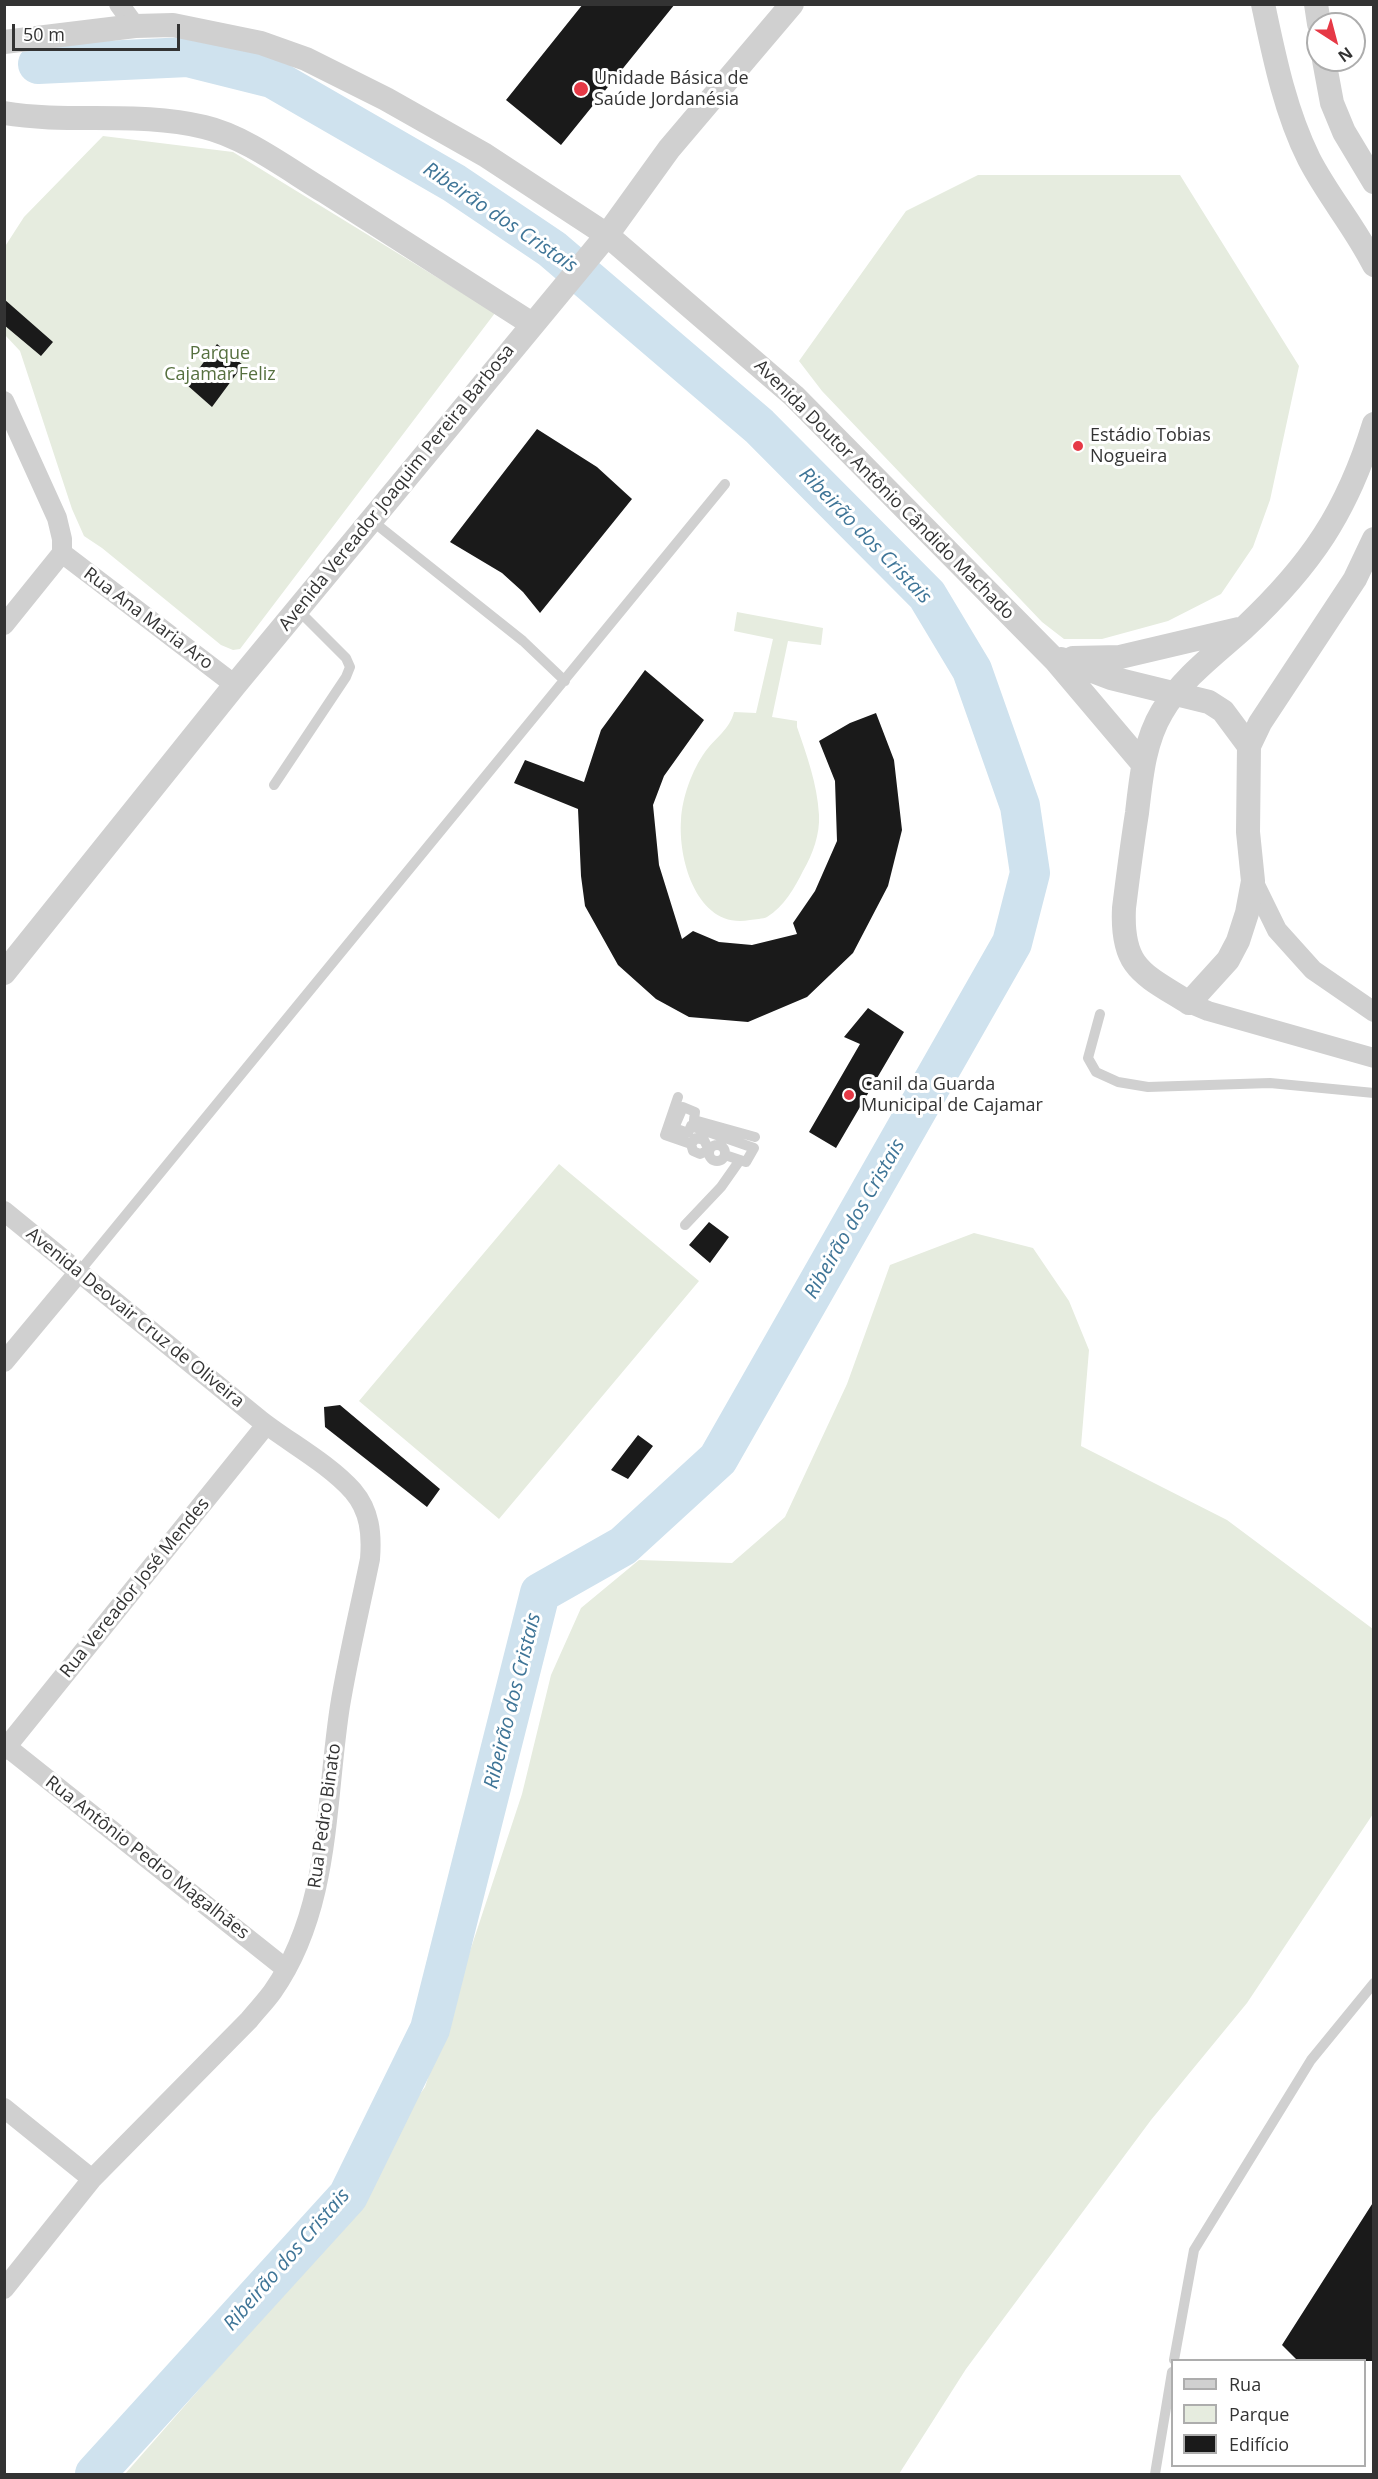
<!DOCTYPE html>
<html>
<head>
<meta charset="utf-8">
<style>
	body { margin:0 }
	#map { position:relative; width:1378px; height:2479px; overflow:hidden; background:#fff; font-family:"Open Sans",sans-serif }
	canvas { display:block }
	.frame { position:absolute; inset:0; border:6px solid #333; pointer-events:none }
	.legend { position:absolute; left:1171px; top:2359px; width:195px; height:108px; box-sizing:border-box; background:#fff; border:2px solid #adadad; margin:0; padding:8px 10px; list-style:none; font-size:18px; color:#333 }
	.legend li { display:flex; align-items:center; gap:12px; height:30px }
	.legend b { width:30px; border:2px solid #adadad }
	.north { position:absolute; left:1306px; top:12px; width:60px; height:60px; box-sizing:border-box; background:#fff; border:2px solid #adadad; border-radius:50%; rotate:144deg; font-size:16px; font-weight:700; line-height:24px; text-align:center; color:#333 }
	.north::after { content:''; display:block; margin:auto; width:21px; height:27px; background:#e63946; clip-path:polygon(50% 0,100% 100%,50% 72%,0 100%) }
	.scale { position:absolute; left:12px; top:24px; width:168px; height:27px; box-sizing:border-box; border:3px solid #333; border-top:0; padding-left:8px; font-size:18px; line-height:21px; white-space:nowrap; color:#333; -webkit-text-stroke:4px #fff; paint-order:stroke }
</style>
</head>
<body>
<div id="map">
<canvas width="1378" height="2479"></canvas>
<div class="frame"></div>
<ul class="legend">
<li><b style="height:8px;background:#d0d0d0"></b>Rua</li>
<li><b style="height:16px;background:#e6ecdf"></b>Parque</li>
<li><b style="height:16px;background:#1a1a1a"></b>Edifício</li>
</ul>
<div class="north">N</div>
<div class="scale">50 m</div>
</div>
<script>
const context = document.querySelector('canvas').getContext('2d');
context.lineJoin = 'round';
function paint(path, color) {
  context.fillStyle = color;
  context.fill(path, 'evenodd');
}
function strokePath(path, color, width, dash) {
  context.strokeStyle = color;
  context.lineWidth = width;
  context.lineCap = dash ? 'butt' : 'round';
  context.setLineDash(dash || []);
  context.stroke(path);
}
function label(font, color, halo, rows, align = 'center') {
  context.font = font + ' "Open Sans",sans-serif';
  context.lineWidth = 6;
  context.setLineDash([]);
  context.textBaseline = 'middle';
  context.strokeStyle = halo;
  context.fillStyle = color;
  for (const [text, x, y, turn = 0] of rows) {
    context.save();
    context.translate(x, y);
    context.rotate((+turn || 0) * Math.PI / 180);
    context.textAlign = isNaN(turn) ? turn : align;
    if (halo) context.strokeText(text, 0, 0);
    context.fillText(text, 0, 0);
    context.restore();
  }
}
const green = new Path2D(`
	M103,136l130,16 262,161 -255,336 -7,1 -12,-5 -119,-97 -18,-12 -12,-27 -52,-158 -15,-16 -1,-87 20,-31z
	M978,175h202l119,191 -29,134 -17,47 -32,47 -53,27 -66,18h-38l-22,-17 -220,-231 -23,-30 107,-150z
	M737,612l86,16 -2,17 -33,-4 -16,76 25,4v6c10,29 20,56 22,88 1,19 -6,39 -16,56 -8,16 -19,36 -36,46 -4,2 -12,2 -17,3 -52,10 -72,-59 -69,-100 1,-22 11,-50 24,-68 10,-14 25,-23 29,-40l22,1 17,-74 -39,-8z
	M559,1164l140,117 -200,238 -140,-118z
	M974,1233l59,15 36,53 20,49 -8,96 146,74 146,109v185l-126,189 -96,117 -185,249 -67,105h-774l112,-128 188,-259 97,-293 29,-119 30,-67 58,-48 93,3 53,-46 62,-133 43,-119z`);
const river = new Path2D(`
	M38,64l150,-7 84,21 182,105 98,66 207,177 168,169 45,75 48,136 10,67 -18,70 -294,516 -95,87 -83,47 -110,436 -82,167 -253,278`);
const building = new Path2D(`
	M583,4h92l-114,141 -55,-45z
	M4,299l49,43 -12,14 -37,-31z
	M217,344l26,21 -31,42 -25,-22z
	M537,429l60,38 35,32 -92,114 -17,-21 -21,-19 -52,-31z
	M645,670l59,50 -40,56 -11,29 6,60 23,74 11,-8 26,11 33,3 45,-11 -4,-11 22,-32 22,-50 -2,-60 -16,-40 31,-18 26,-10 18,47 8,70 -14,56 -35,67 -46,44 -59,25 -59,-5 -33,-18 -38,-34 -33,-59 -4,-30 -3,-67 -64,-26 11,-23 59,22 17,-52z
	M868,1008l36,24 -68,116 -27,-16 51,-88 -16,-7z
	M709,1222l20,15 -19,26 -21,-18z
	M340,1405l100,84 -13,18 -102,-80 -1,-20z
	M638,1435l15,11 -25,33 -17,-9z
	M1374,2201v160h-76l-16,-16z`);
const service = new Path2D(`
	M371,520l152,121 42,40
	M274,785l72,-108 4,-10 -4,-9 -48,-48
	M1100,1014l-12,44 8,14 22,10 30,5 122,-4 104,10
	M678,1097l-13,38 26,9
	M696,1138l8,2 5,10 -9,4 -7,-3 -2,-7z
	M709 1153a8 8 0 1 1 16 0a8 8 0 1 1-16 0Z
	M725,1155l21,7 8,-14 -63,-22 -3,7 -14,-5 9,-21 12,5 -1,8 61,17
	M685,1225l36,-38 19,-27
	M79,1272l646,-788
	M1174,2360l20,-110 117,-190 63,-77
	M1155,2474l17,-102`);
const minor = new Path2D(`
	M119,4l16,22
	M4,401l53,117 5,21v14l-58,72
	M62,553l173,132
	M1253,881l24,49 36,40 61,42
	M1189,1003l19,8 166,47
	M4,1211c85,70 170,139 255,208 29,23 69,44 94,72 17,20 19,43 17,68 -10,49 -22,98 -30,147 -15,96 -9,202 -67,285 -7,10 -16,19 -24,29l-157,159 -88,110
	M4,1362l75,-90
	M7,1747l279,222
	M4,1750l262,-325
	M4,2108l88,71`);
const tertiary = new Path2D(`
	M1263,4c11,52 22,107 46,155 19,37 46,68 65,106
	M1316,4l3,20
	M4,42l131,-16 38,-1 88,18 45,16 80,40 99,56 122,80 187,161 261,264 88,104
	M1324,60l8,43 12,29 30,50
	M4,113c66,11 134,-2 200,14 40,9 85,43 120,64 70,44 139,89 208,133
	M1073,658l47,-1 119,-28
	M1055,660l6,-1 50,19 98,24 14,9 26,35 -1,86 5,49 -6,32 -9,28 -10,19 -39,43c-46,-29 -68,-35 -65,-95 4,-32 8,-63 13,-95 4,-34 7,-71 25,-101 20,-34 53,-58 82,-84 67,-63 103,-116 130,-204
	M1249,746l11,-23 95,-144 19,-40
	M4,973l231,-288 372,-450 62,-86 123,-145`);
const markers = [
	[581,89,8,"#e63946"],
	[1078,446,6,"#e63946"],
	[849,1095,6,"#e63946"]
];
const poiNames = [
	["Unidade Básica de",594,79],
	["Saúde Jordanésia",594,100],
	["Estádio Tobias",1090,436],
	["Nogueira",1090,457],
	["Canil da Guarda",861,1085],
	["Municipal de Cajamar",861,1106]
];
const parkNames = [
	["Parque",220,354],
	["Cajamar Feliz",220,375]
];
const streetNames = [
	["Avenida Vereador Joaquim Pereira Barbosa",397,488,-51],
	["Avenida Doutor Antônio Cândido Machado",884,490,45],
	["Rua Ana Maria Aro",148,619,37],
	["Avenida Deovair Cruz de Oliveira",135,1318,39],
	["Rua Vereador José Mendes",135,1588,-51],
	["Rua Pedro Binato",325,1816,-82],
	["Rua Antônio Pedro Magalhães",147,1858,38]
];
const waterNames = [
	["Ribeirão dos Cristais",500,218,34],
	["Ribeirão dos Cristais",865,536,46],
	["Ribeirão dos Cristais",855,1219,-60],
	["Ribeirão dos Cristais",513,1701,-76],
	["Ribeirão dos Cristais",287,2260,-49]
];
paint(green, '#e6ecdf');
strokePath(river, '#cfe2ee', 40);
paint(building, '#1a1a1a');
strokePath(service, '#d0d0d0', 10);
strokePath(minor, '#d0d0d0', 20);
strokePath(tertiary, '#d0d0d0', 24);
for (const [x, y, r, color] of markers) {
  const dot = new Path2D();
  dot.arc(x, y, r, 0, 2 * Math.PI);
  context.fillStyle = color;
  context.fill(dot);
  strokePath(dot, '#fff', 2);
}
label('18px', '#333', '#fff', poiNames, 'left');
label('18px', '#56703f', '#fff', parkNames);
label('18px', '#333', '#fff', streetNames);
label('italic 20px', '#3f7597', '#fff', waterNames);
</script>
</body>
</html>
